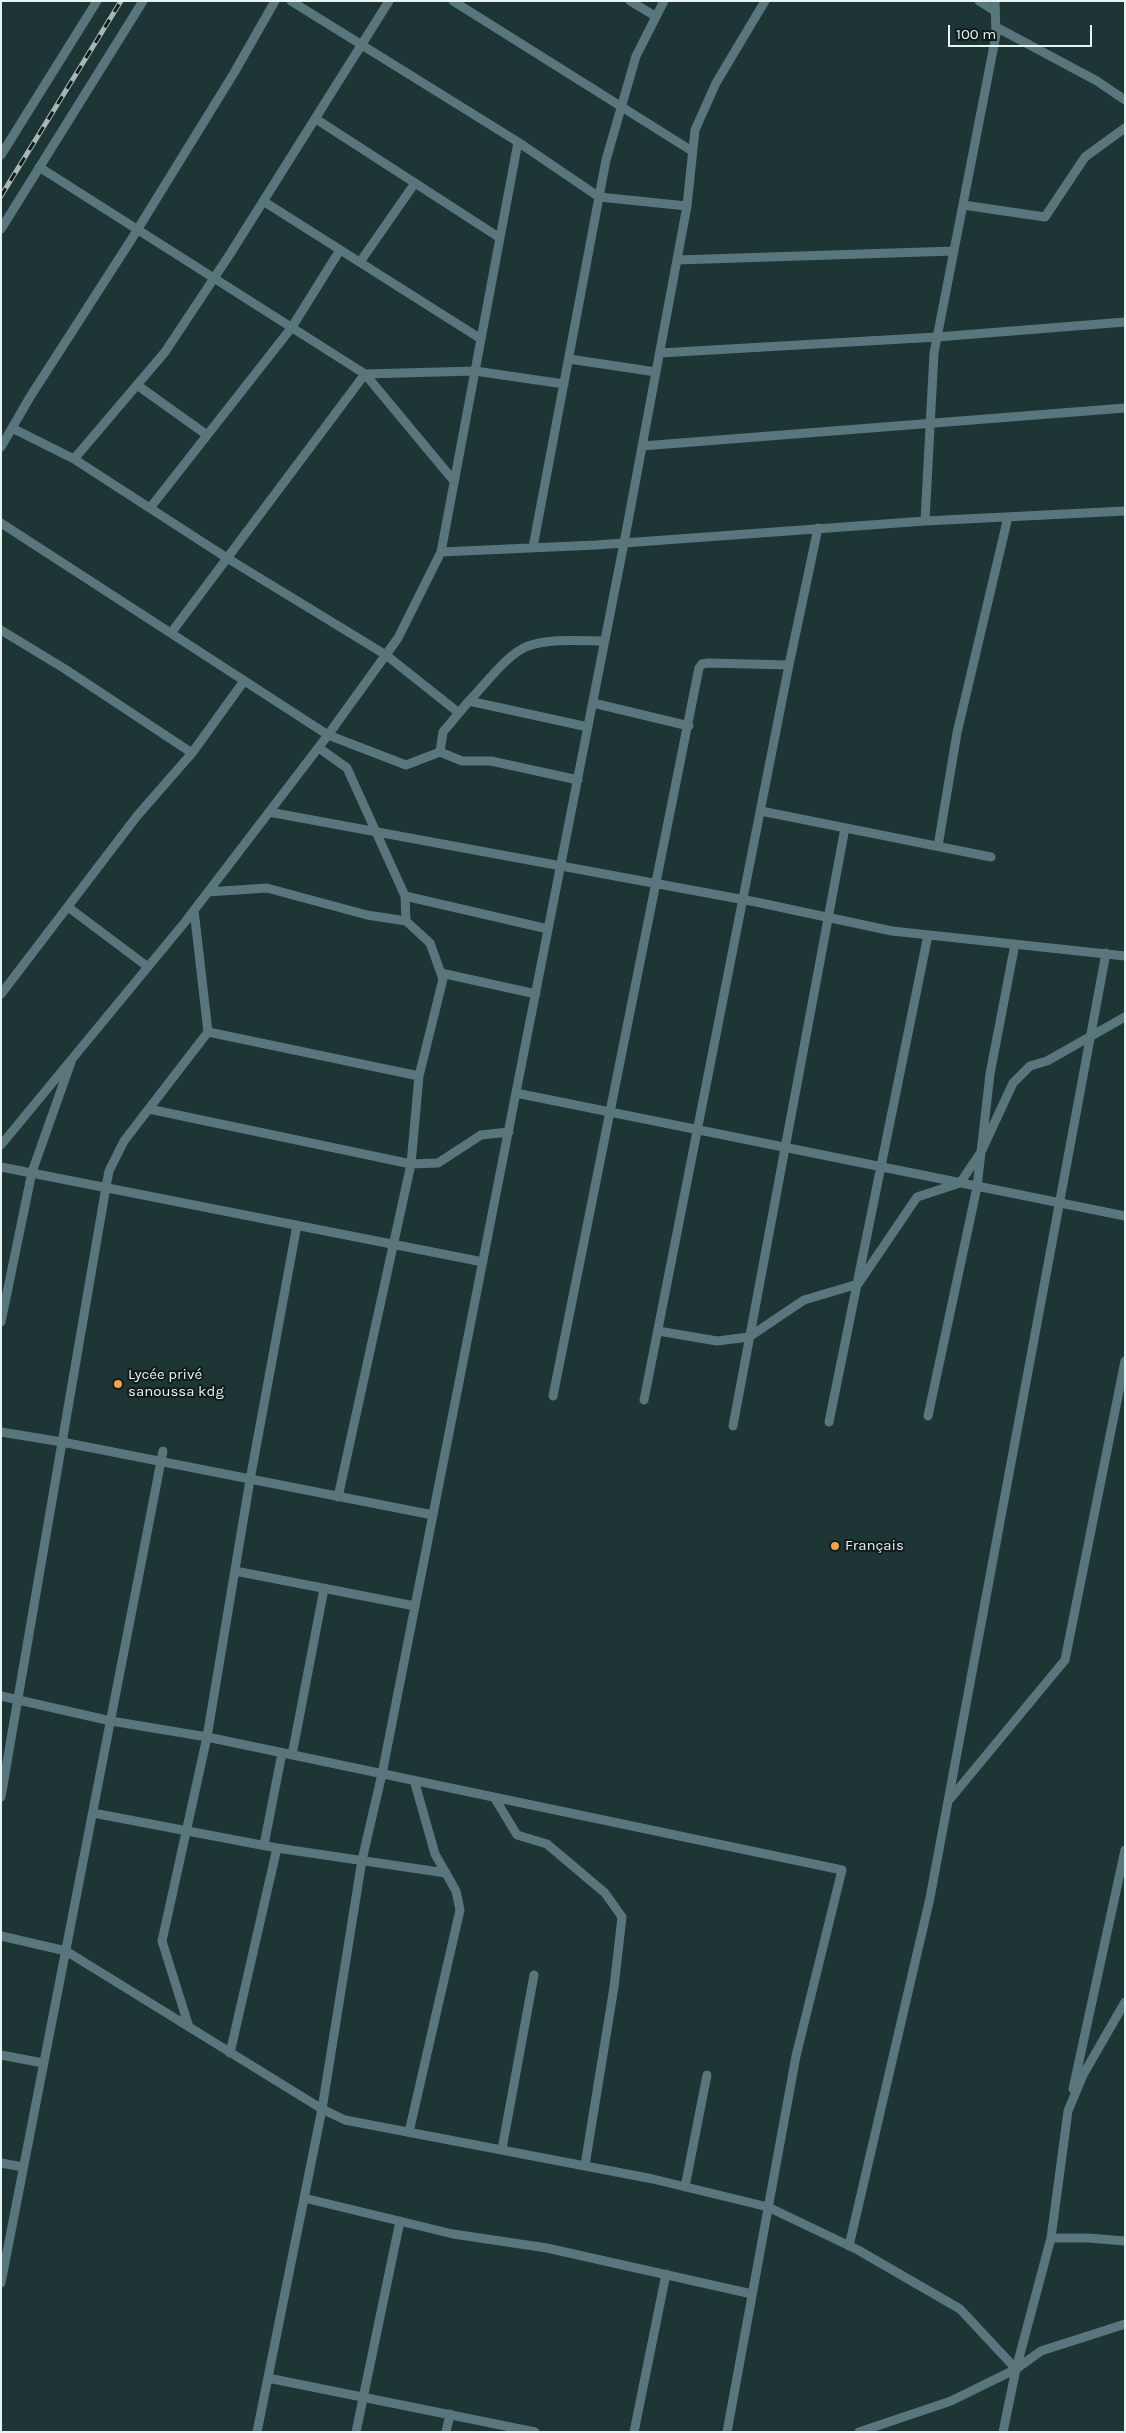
<!DOCTYPE html>
<html>
<head>
<meta charset="utf-8">
<style>
	body { margin:0 }
	#map { position:relative; width:1126px; height:2433px; overflow:hidden; background:#1d3534; font-family:Karla,sans-serif }
	canvas { display:block }
	.frame { position:absolute; inset:0; border:2px solid #e6f4f3; pointer-events:none }
	.scale { position:absolute; left:948px; top:25px; width:144px; height:22px; box-sizing:border-box; border:2px solid #e6f4f3; border-top:0; padding-left:6px; font-size:15px; line-height:18px; white-space:nowrap; color:#e6f4f3; -webkit-text-stroke:4px #101b1a; paint-order:stroke }
</style>
</head>
<body>
<div id="map">
<canvas width="1126" height="2433"></canvas>
<div class="frame"></div>
<div class="scale">100 m</div>
</div>
<script>
const context = document.querySelector('canvas').getContext('2d');
context.lineJoin = 'round';
function strokePath(path, color, width, dash) {
  context.strokeStyle = color;
  context.lineWidth = width;
  context.lineCap = dash ? 'butt' : 'round';
  context.setLineDash(dash || []);
  context.stroke(path);
}
function label(font, color, halo, rows, align = 'center') {
  context.font = font + ' Karla,sans-serif';
  context.lineWidth = 4;
  context.setLineDash([]);
  context.textBaseline = 'middle';
  context.strokeStyle = halo;
  context.fillStyle = color;
  for (const [text, x, y, turn = 0] of rows) {
    context.save();
    context.translate(x, y);
    context.rotate((+turn || 0) * Math.PI / 180);
    context.textAlign = isNaN(turn) ? turn : align;
    if (halo) context.strokeText(text, 0, 0);
    context.fillText(text, 0, 0);
    context.restore();
  }
}
const street = new Path2D(`
	M291,1l227,141 81,55 88,9
	M453,1l239,150
	M630,1l25,15
	M979,1l16,10
	M996,27l101,54 28,19
	M316,119l184,119
	M1,155l96,-154
	M39,167l326,207 89,107
	M263,201l218,138
	M963,205l82,12 40,-60 40,-29
	M1,229l142,-228
	M677,260l277,-9
	M360,262l55,-79
	M660,353l277,-16 188,-15
	M569,359l87,13
	M137,385l70,50
	M12,428l62,31 91,-107 65,-98 159,-253
	M642,446l483,-38
	M1,447l29,-50 101,-157 103,-167 41,-72
	M74,459l153,99 159,97 73,58
	M150,508l142,-181 48,-77
	M925,521l200,-10
	M1,523l327,212 78,30 34,-13 22,9h29l87,19
	M533,547l73,-387 30,-104 28,-55
	M441,552l77,-410
	M1,630l64,39 127,84
	M171,633l194,-259 110,-3 89,13
	M469,701c15,-15 39,-48 59,-55 23,-8 53,-5 77,-5
	M593,703l96,23
	M319,748l28,20 58,128 1,25
	M440,752l3,-20 26,-31 119,26
	M761,811l230,46
	M269,812l487,90 136,29 233,25
	M938,846l19,-113 51,-216
	M208,892l59,-4 100,27 39,6 24,22 13,36 -24,97 -8,88 -73,333
	M405,896l143,33
	M68,907l80,60
	M194,910l14,122
	M441,973l95,21
	M1,994l136,-178 55,-63 52,-72
	M516,1093l609,123
	M149,1109l262,55 27,-1 43,-28 28,-3
	M1,1145l184,-223 143,-187 70,-97 43,-86 155,-7 329,-24 9,-168 62,-318 -1,-34
	M1,1167l482,95
	M1,1322l31,-150 39,-110
	M658,1331l59,10 32,-4 55,-37 54,-16 59,-87 43,-14 21,-31 32,-69 17,-17 17,-5 78,-44
	M553,1396l146,-728 3,-4 6,-1 81,2 29,-137
	M644,1400l145,-735
	M928,1416l49,-229 13,-113 25,-130
	M829,1422l99,-487
	M733,1426l112,-598
	M1,1432l61,10 371,73
	M235,1571l180,35
	M1,1696l110,25 96,16 635,133 -46,186 -69,376
	M292,1755l32,-166
	M1,1797l105,-610 3,-16 15,-30 84,-109 211,44
	M494,1797l23,38 30,9 58,49 17,24 -8,70 -29,178
	M950,1799l115,-139 60,-299
	M93,1813l184,35 169,25
	M264,1845l18,-92
	M1,1936l65,15 256,158 23,11 308,59 115,28 90,43 102,59 56,60
	M189,2027l-27,-86 45,-204 43,-257 47,-255
	M230,2053l47,-205
	M1,2055l42,8
	M1073,2089l52,-239
	M409,2132l51,-222 -4,-19 -21,-37 -21,-74
	M502,2149l32,-174
	M1,2163l22,4
	M685,2187l22,-112
	M304,2198l149,36 94,14 205,46
	M1051,2238h37l37,3
	M849,2246l81,-348 176,-945
	M1,2283l162,-832
	M268,2378l267,54
	M257,2432l65,-323 40,-249 20,-86 242,-1231 63,-337 8,-76 21,-47 49,-82
	M356,2432l44,-211
	M446,2432l4,-18
	M634,2432l32,-158
	M859,2432l92,-31 65,-32 25,-18 84,-27
	M1003,2432l13,-63 35,-131 17,-127 15,-36 42,-73`);
const rail = new Path2D(`
	M1,196l120,-195`);
const markers = [
	[118,1384,5,"#f4a344"],
	[835,1546,5,"#f4a344"]
];
const poiNames = [
	["Lycée privé",128,1375],
	["sanoussa kdg",128,1392],
	["Français",845,1546]
];
strokePath(street, '#59767d', 9);
strokePath(rail, '#a6b7b6', 5);
strokePath(rail, '#101b1a', 3, [9]);
for (const [x, y, r, color] of markers) {
  const dot = new Path2D();
  dot.arc(x, y, r, 0, 2 * Math.PI);
  context.fillStyle = color;
  context.fill(dot);
  strokePath(dot, '#101b1a', 2);
}
label('15px', '#e6f4f3', '#101b1a', poiNames, 'left');
</script>
</body>
</html>
